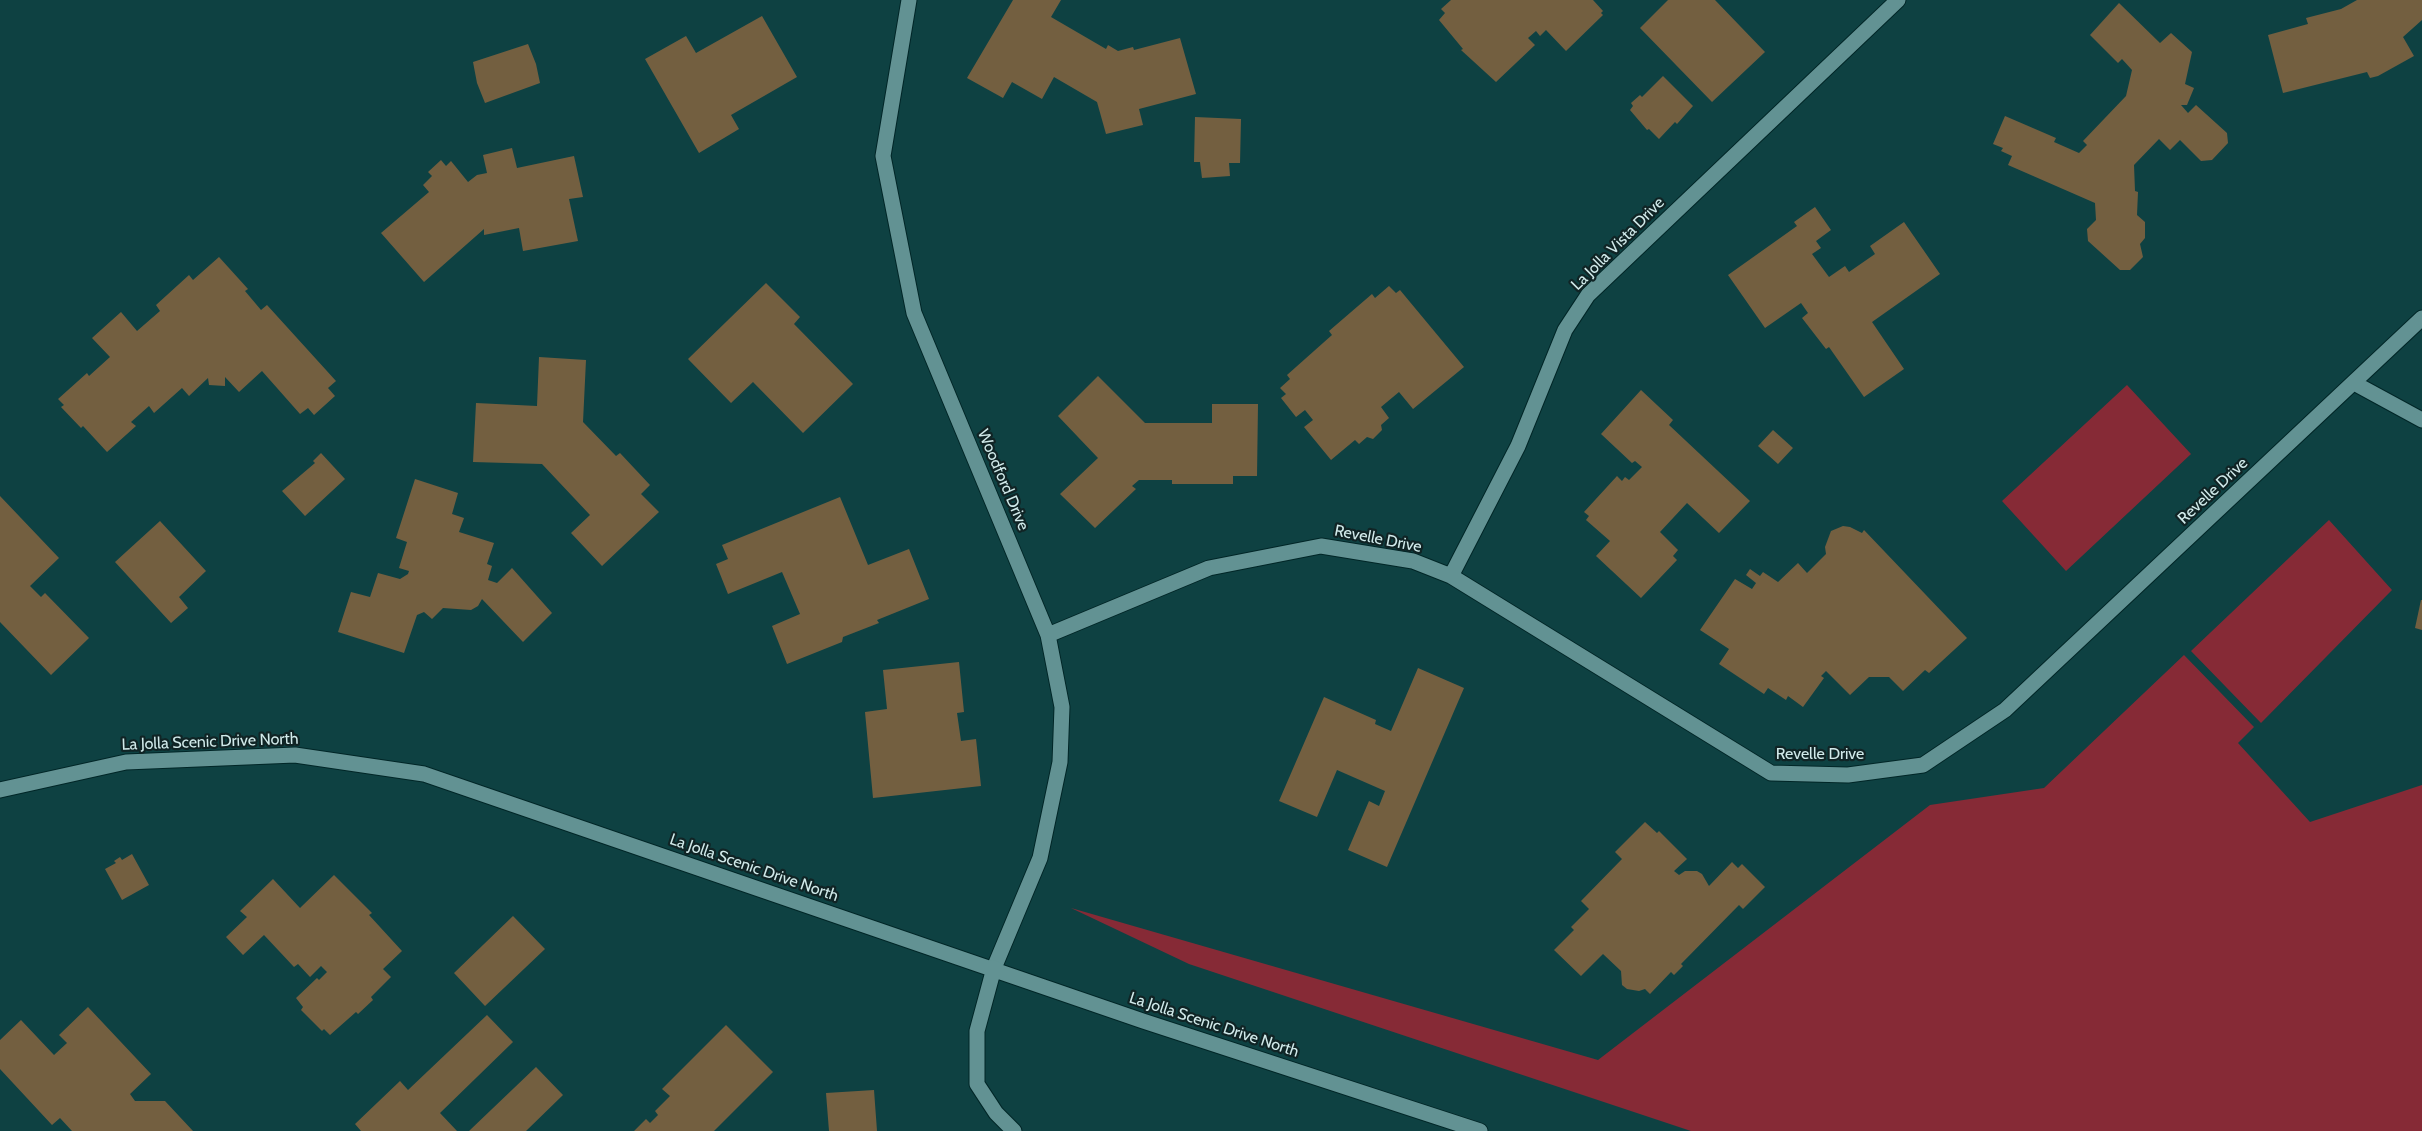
<!DOCTYPE html>
<html>
<head>
<meta charset="utf-8">
<style>
	body { margin:0 }
	canvas { display:block; background:#0e4142 }
</style>
</head>
<body>
<canvas width="2422" height="1131"></canvas>
<script>
const context = document.querySelector('canvas').getContext('2d');
context.lineJoin = 'round';
function paint(path, color) {
  context.fillStyle = color;
  context.fill(path, 'evenodd');
}
function strokePath(path, color, width, dash) {
  context.strokeStyle = color;
  context.lineWidth = width;
  context.lineCap = dash ? 'butt' : 'round';
  context.setLineDash(dash || []);
  context.stroke(path);
}
function label(font, color, halo, rows, align = 'center') {
  context.font = font + ' Cabin,sans-serif';
  context.lineWidth = 4.5;
  context.setLineDash([]);
  context.textBaseline = 'middle';
  context.strokeStyle = halo;
  context.fillStyle = color;
  for (const [text, x, y, turn = 0] of rows) {
    context.save();
    context.translate(x, y);
    context.rotate((+turn || 0) * Math.PI / 180);
    context.textAlign = isNaN(turn) ? turn : align;
    if (halo) context.strokeText(text, 0, 0);
    context.fillText(text, 0, 0);
    context.restore();
  }
}
const green = new Path2D(`
	M2127,385l64,69 -125,117 -64,-70z
	M2329,520l63,70 -131,133 -70,-72z
	M2184,655l70,72 -16,16 72,79 112,-37v346h-731l-502,-167 -118,-56 527,152 332,-255 114,-17z`);
const building = new Path2D(`
	M1013,0h48l-10,17 55,32 2,-4 10,6 15,-4 1,3 46,-12 16,56 -57,15 4,16 -37,9 -9,-32 -43,-25 -12,22 -30,-17 -9,16 -36,-20z
	M1451,0h142l10,11 -2,2 2,2 -37,36 -20,-21 -6,6 -4,-5 -8,7 7,7 -39,37 -35,-32 2,-1 -24,-29 6,-7 -4,-4z
	M1668,0h47l50,52 -53,50 -72,-74z
	M2357,0h65v20l-19,17 11,19 -36,20 -8,2 -3,-6 -84,21 -15,-58 40,-11 -2,-6 35,-9z
	M2119,3l41,40 11,-10 21,19 -7,32 9,4 -7,17h-6l7,8 8,-8 31,28 1,10 -16,17 -11,1 -21,-21 -10,10 -11,-11 -25,26 1,26 3,1 -1,23 8,7v16l-5,6 3,13 -13,13h-10l-32,-29 -1,-12 9,-9 -1,-17 -87,-38 4,-9 -11,-5 2,-3 -10,-4 12,-28 51,22 -2,4 25,11 8,-8 -4,-4 43,-45 6,-26 -10,-11 -4,4 -28,-28z
	M762,16l35,61 -66,38 8,14 -40,24 -54,-94 41,-23 10,17z
	M528,44l8,20 4,19 -55,20 -8,-20 -4,-21z
	M1663,76l30,30 -16,18 -2,-2 -16,17 -10,-10 -2,1 -17,-20 3,-4 -2,-3 9,-8 2,2z
	M1195,117l46,2 -1,44h-11l1,13 -28,2 -2,-16h-6z
	M512,148l5,20 57,-12 9,41 -14,2 9,42 -55,10 -4,-23 -35,7v-6l-60,53 -43,-49 48,-41 -6,-7 9,-9 -4,-4 13,-12 5,6 5,-5 17,21 9,-7 10,-2 -4,-18z
	M1815,207l16,23 -15,11 5,7 -9,6 17,23 16,-11 4,6 26,-18 -5,-8 34,-24 36,52 -68,48 32,47 -40,28 -35,-50 -3,2 -24,-31 6,-5 -7,-10 -36,25 -37,-53 69,-49 -3,-4z
	M219,257l29,32 -3,2 16,19 6,-5 69,76 -8,7 7,8 -21,19 -6,-7 -8,6 -38,-43 -23,21 -14,-15v9l-16,-1 -1,-7 -19,18 -7,-8 -28,25 -5,-7 -18,16 5,4 -29,26 -24,-26 -2,2 -20,-21 3,-2 -6,-6 29,-26 2,3 21,-19 -18,-19 29,-26 16,19 23,-20 -4,-6 33,-30 4,5z
	M766,283l34,34 -6,7 59,60 -50,49 -50,-51 -22,21 -43,-44z
	M1389,286l7,7 4,-3 64,77 -51,42 -14,-17 -18,15 8,11 -8,7 1,5 -9,9 -6,-2 -8,7 -4,-4 -24,20 -27,-33 9,-7 -8,-10 -9,7 -15,-19 5,-4 -6,-6 10,-9 -3,-4 45,-40 -3,-4 43,-37 3,4z
	M539,357l47,3 -3,62 33,34 4,-3 30,32 -9,9 18,18 -57,54 -31,-33 19,-18 -48,-51 -69,-2 3,-59 61,3z
	M1098,376l47,47h67v-19h46l-1,72h-24v8h-61v-4h-33l-7,6 4,3 -41,39 -35,-34 38,-36 -40,-42z
	M1641,390l32,30 -4,5 81,76 -31,32 -32,-30 -27,29 18,18 -5,6 4,4 -36,38 -45,-42 14,-15 -24,-21 3,-4 -5,-4 33,-36 5,5 3,-4 4,3 13,-13 -7,-6 -3,2 -31,-29z
	M1773,430l20,18 -15,16 -20,-18z
	M321,453l24,26 -40,37 -23,-25 33,-28 -2,-2z
	M415,479l43,14 -6,21 12,4 -5,14 35,11 -7,21 5,2 -4,14 9,3 15,-15 40,45 -29,29 -41,-43 -4,7 -7,4 -28,-2 -11,11 -8,-7 -7,3 -13,38 -66,-21 13,-40 19,5 8,-24 22,6 8,-5 1,-3 -10,-3 8,-26 -11,-4z
	M0,496l59,62 -29,28 11,11 4,-4 44,45 -38,37 -51,-53z
	M840,497l28,68 41,-16 20,50 -52,21 2,3 -36,14 -1,5 -55,22 -15,-38 28,-12 -18,-42 -54,22 -12,-30 12,-5 -6,-14z
	M160,521l46,50 -27,26 9,11 -17,15 -56,-61z
	M1843,526l7,1 12,6 2,-3 103,108 -38,35 -4,-3 -22,21 -14,-14h-20l-19,18 -24,-24 -5,5 3,2 -21,29 -15,-11 -2,4 -18,-12 -4,6 -45,-30 10,-15 -29,-19 35,-51 17,10 4,-6 -10,-8 4,-6 10,7 3,-4 15,10 20,-19 9,10 19,-19 -1,-7 6,-16z
	M2421,600h1v30l-7,-2z
	M959,662l5,50 -7,1 4,28 15,-2 5,47 -108,12 -8,-86 22,-3 -4,-39z
	M1418,668l46,20 -77,179 -39,-17 21,-49 10,5 6,-15 -48,-21 -20,47 -38,-16 45,-104 52,23 -1,4 16,7z
	M1645,822l12,11 2,-2 28,28 -13,12 5,4 6,-4h12l5,3 7,12 23,-24 6,6 4,-4 23,23 -22,22 -4,-4 -58,59 2,2 -9,9 -3,-3 -21,22 -5,-5 -6,2 -12,-2 -5,-4 -1,-14 -18,-17 -22,22 -27,-26 20,-20 -3,-3 18,-18 -8,-8 41,-42 -7,-7z
	M132,854l17,31 -27,15 -17,-31 11,-6 -2,-2 6,-4 2,3z
	M334,875l38,38 -3,2 33,36 -19,18 8,8 -20,20 2,3 -15,14 -2,-2 -26,23 -6,-6 -2,2 -21,-21 2,-3 -7,-9 21,-20 2,2 8,-8 -6,-6 -11,11 -12,-13 -4,3 -30,-32 -21,20 -17,-18 21,-20 -7,-6 33,-32 27,29z
	M513,916l32,33 -60,57 -31,-33z
	M88,1007l63,67 -21,20 5,7h30l28,30h-121l-12,-13 -8,7 -52,-56v-29l21,-20 33,35 13,-12 -8,-8z
	M487,1015l26,27 -73,71 17,18h-96l-6,-7 45,-43 8,9z
	M726,1025l47,47 -59,59h-80l12,-12 4,4 8,-8 -3,-4 15,-15 -8,-7z
	M536,1067l27,28 -37,36h-57z
	M874,1090l3,41h-48l-3,-38z`);
const street = new Path2D(`
	M909,0l-26,156 31,157 134,322 14,72 -2,55 -20,96 -46,110
	M2354,383l68,37
	M1451,576l67,-130 47,-116 23,-35 310,-295
	M1048,635l161,-67 112,-22 92,15 38,15 320,197 77,2 75,-10 82,-55 417,-392`);
const secondary = new Path2D(`
	M0,790l126,-28 169,-7 129,19 719,247 337,110
	M994,968l-17,63v53l19,29 18,18`);
const streetNames = [
	["La Jolla Vista Drive",1618,244,-45],
	["Woodford Drive",1003,480,67],
	["Revelle Drive",2213,491,-43],
	["Revelle Drive",1378,539,11],
	["La Jolla Scenic Drive North",210,742,-2],
	["Revelle Drive",1820,754],
	["La Jolla Scenic Drive North",754,868,19],
	["La Jolla Scenic Drive North",1214,1025,18]
];
paint(green, '#862a36');
paint(building, '#735f40');
strokePath(street, '#002627', 17);
strokePath(secondary, '#002627', 17);
strokePath(street, '#629293', 15);
strokePath(secondary, '#629293', 15);
label('16px', '#d1eaea', '#102425', streetNames);
</script>
</body>
</html>
